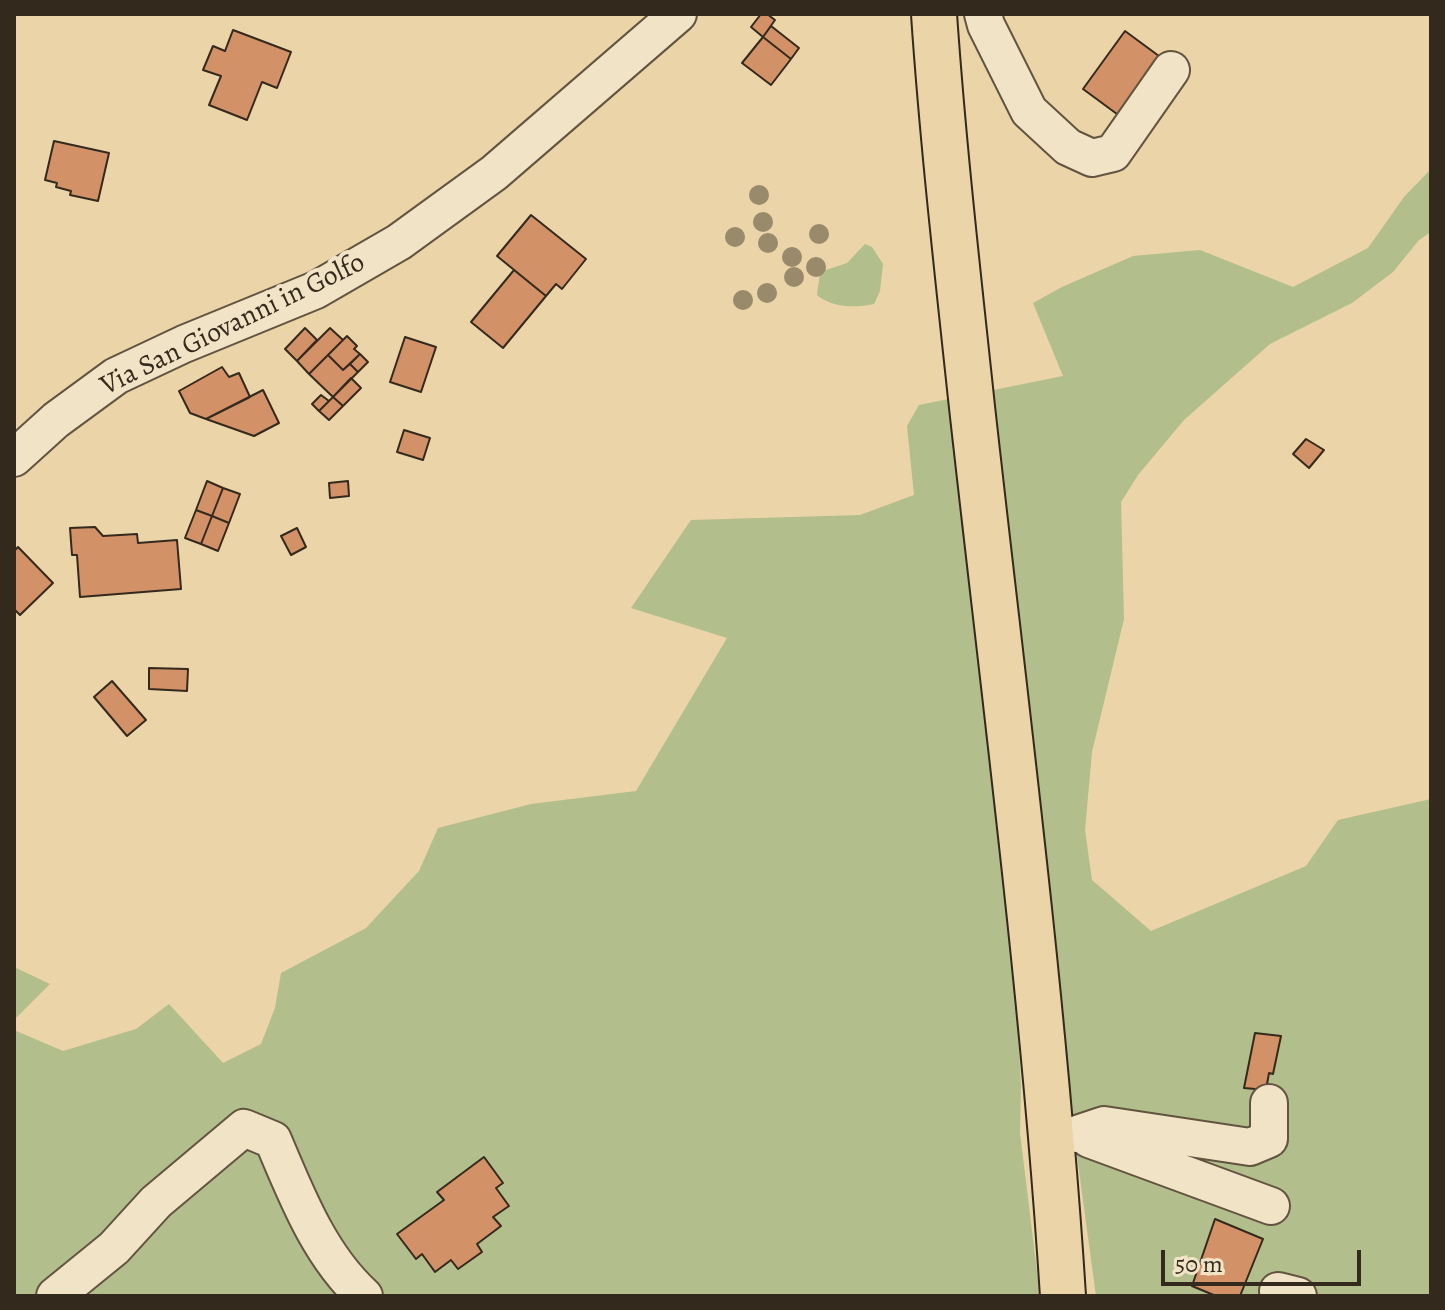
<!DOCTYPE html>
<html>
<head>
<meta charset="utf-8">
<style>
	body { margin:0 }
	#map { position:relative; width:1445px; height:1310px; overflow:hidden; background:#ead4a8; font-family:Alegreya,serif }
	canvas { display:block }
	.frame { position:absolute; inset:0; border:16px solid #34291d; pointer-events:none }
	.scale { position:absolute; left:1161px; top:1250px; width:200px; height:36px; box-sizing:border-box; border:4px solid #34291d; border-top:0; padding-left:10px; font-size:24px; line-height:28px; white-space:nowrap; color:#34291d; -webkit-text-stroke:6px #f1e3c6; paint-order:stroke }
</style>
</head>
<body>
<div id="map">
<canvas width="1445" height="1310"></canvas>
<div class="frame"></div>
<div class="scale">50 m</div>
</div>
<script>
const context = document.querySelector('canvas').getContext('2d');
context.lineJoin = 'round';
function paint(path, color) {
  context.fillStyle = color;
  context.fill(path, 'evenodd');
}
function strokePath(path, color, width, dash) {
  context.strokeStyle = color;
  context.lineWidth = width;
  context.lineCap = dash ? 'butt' : 'round';
  context.setLineDash(dash || []);
  context.stroke(path);
}
function label(font, color, halo, rows, align = 'center') {
  context.font = font + ' Alegreya,serif';
  context.lineWidth = 8;
  context.setLineDash([]);
  context.textBaseline = 'middle';
  context.strokeStyle = halo;
  context.fillStyle = color;
  for (const [text, x, y, turn = 0] of rows) {
    context.save();
    context.translate(x, y);
    context.rotate((+turn || 0) * Math.PI / 180);
    context.textAlign = isNaN(turn) ? turn : align;
    if (halo) context.strokeText(text, 0, 0);
    context.fillText(text, 0, 0);
    context.restore();
  }
}
const green = new Path2D(`
	M1431,169v63l-12,8 -26,32 -41,31 -82,41 -86,76 -46,55 -17,27 3,117 -32,133 -7,78 7,50 59,51 155,-65 32,-46 93,-21v497h-335l-25,-184 -55,-119 5,93 -1,47 20,163h-1026v-266l49,21 73,-22 33,-25 54,59 38,-19 14,-36 6,-35 85,-45 53,-57 19,-43 93,-24 105,-13 91,-153 -96,-30 60,-88 169,-5 54,-20 -7,-69 12,-21 144,-29 -30,-73 29,-16 71,-31 67,-6 93,37 75,-39 36,-51z
	M865,244l7,3 11,17 -3,27 -6,13c-18,4 -42,4 -57,-9l3,-23 27,-9z
	M14,967l36,17 -36,36z`);
const building = new Path2D(`
	M761,14h6l8,6 -12,17 -12,-10z
	M771,26l28,22 -8,11 -28,-22z
	M233,30l58,22 -14,36 -15,-6 -15,38 -38,-15 12,-29 -18,-6 10,-24 12,5z
	M1125,31l38,28 -42,58 -38,-28z
	M763,37l28,22 -20,26 -29,-22z
	M54,141l55,12 -11,48 -28,-6 1,-4 -15,-4 1,-4 -12,-3z
	M531,215l55,44 -24,30 -6,-5 -10,12 -49,-40z
	M514,270l32,26 -43,52 -32,-26z
	M305,328l12,12 -20,21 -12,-12z
	M330,328l13,12 -34,34 -12,-13z
	M347,336l10,10 -3,3 6,5 -17,16 -15,-15z
	M405,337l31,10 -15,45 -31,-10z
	M360,354l8,8 -10,10 -8,-8z
	M328,355l15,15 7,-6 8,8 -25,25 -24,-23z
	M222,367l7,10 10,-4 11,24 -44,22 -16,-6 -11,-22z
	M351,378l10,10 -18,18 -10,-9z
	M263,390l16,33 -25,13 -48,-17z
	M321,395l8,6 -10,10 -7,-7z
	M333,397l10,9 -14,14 -10,-9z
	M404,430l26,8 -7,22 -26,-8z
	M1306,439l18,11 -15,18 -16,-14z
	M207,481l16,7 -11,28 -16,-6z
	M348,481l1,15 -19,2 -1,-15z
	M223,488l17,6 -11,29 -17,-7z
	M196,510l16,6 -11,28 -16,-6z
	M212,516l17,7 -11,28 -17,-7z
	M95,527l8,9 34,-2 1,9 39,-3 4,49 -101,8 -3,-42h-5l-2,-27z
	M297,528l9,19 -15,8 -10,-19z
	M18,547l35,36 -33,32 -6,-6v-58z
	M149,668l39,1 -1,22 -38,-2z
	M112,681l34,39 -19,16 -33,-39z
	M1255,1033l26,3 -8,38 -4,-1 -3,17 -22,-2z
	M484,1157l19,26 -7,5 13,18 -16,11 8,9 -24,18 5,8 -24,17 -7,-9 -16,12 -13,-18 -6,5 -19,-25 47,-34 -7,-8z
	M1215,1219l48,20 -23,57h-24l-24,-10z`);
const minor = new Path2D(`
	M983,14l3,11 43,86 39,36 24,11 21,-5 58,-83
	M14,458l42,-38 60,-44 68,-32 132,-54 83,-48 95,-69 184,-159
	M1077,1134l27,-9 146,22 19,-8v-36
	M1089,1139l182,67
	M1278,1291l20,5
	M55,1296l59,-48 42,-46 88,-74 29,12c23,54 46,115 91,156`);
const major = new Path2D(`
	M934,14c9,131 24,262 38,393 33,296 72,592 91,889`);
const trees = [
	[759,195],
	[763,222],
	[819,234],
	[735,237],
	[768,243],
	[792,257],
	[816,267],
	[794,277],
	[767,293],
	[743,300]
];
const streetNames = [
	["Via San Giovanni in Golfo",233,325,-26]
];
paint(green, '#b2be8b');
paint(building, '#d39168');
strokePath(building, '#34291d', 2);
strokePath(minor, '#625440', 40);
strokePath(major, '#34291d', 48);
strokePath(minor, '#f1e3c6', 36);
strokePath(major, '#ead4a8', 44);
context.fillStyle = '#988a6a';
for (const [x, y] of trees) {
  context.beginPath();
  context.arc(x, y, 10, 0, 2 * Math.PI);
  context.fill();
}
label('28px', '#34291d', '#f1e3c6', streetNames);
</script>
</body>
</html>
